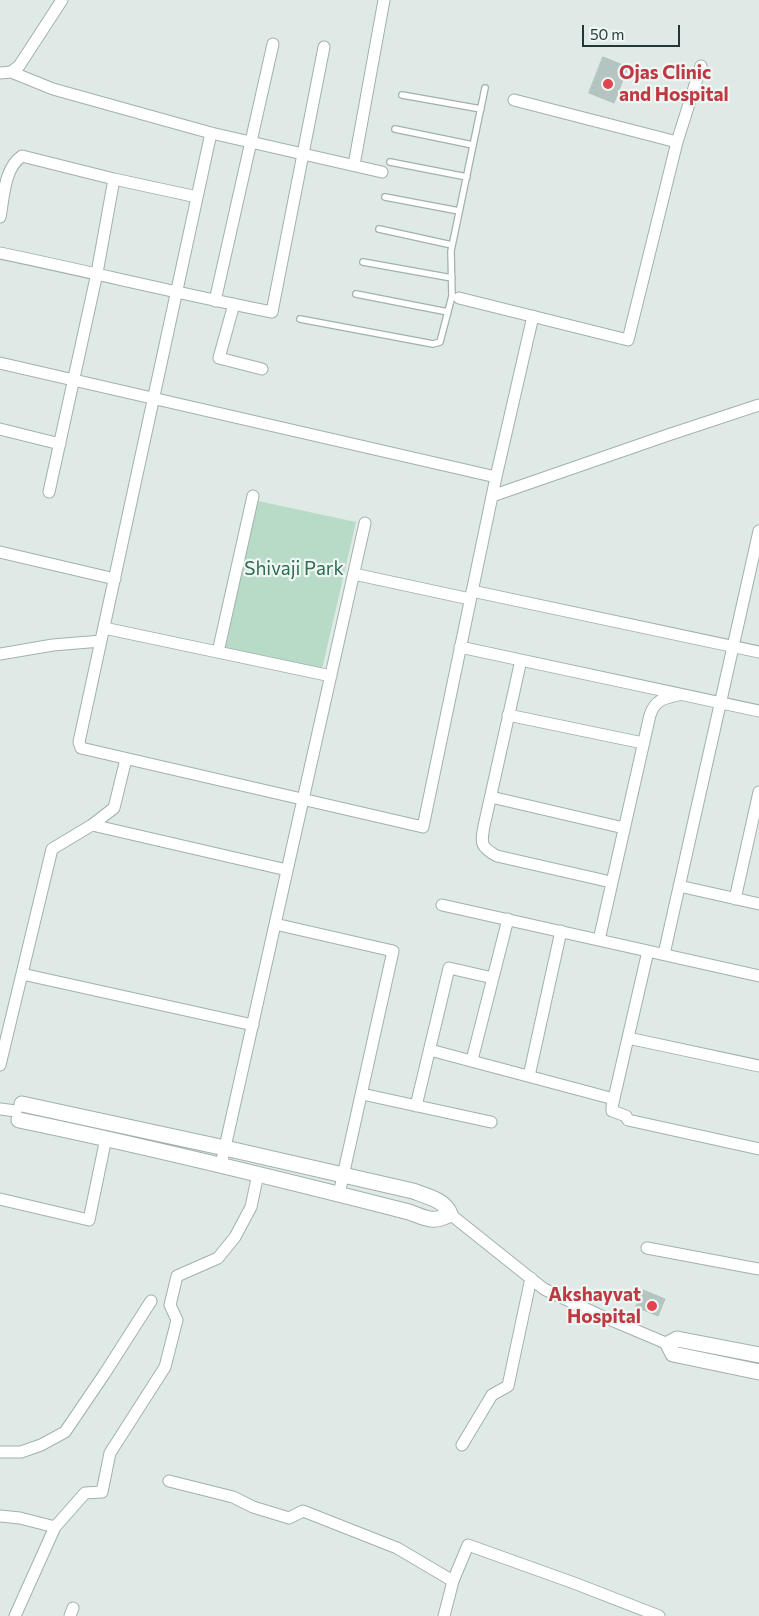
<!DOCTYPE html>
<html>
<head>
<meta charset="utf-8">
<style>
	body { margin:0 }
	#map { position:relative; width:759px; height:1616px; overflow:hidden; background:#dfeae6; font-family:Commissioner,sans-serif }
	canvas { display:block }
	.scale { position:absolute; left:582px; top:25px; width:98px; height:22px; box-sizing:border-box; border:2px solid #203936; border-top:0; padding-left:6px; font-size:15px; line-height:18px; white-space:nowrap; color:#203936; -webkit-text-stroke:4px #eff6f4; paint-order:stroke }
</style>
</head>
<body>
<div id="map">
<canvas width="759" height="1616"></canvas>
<div class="scale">50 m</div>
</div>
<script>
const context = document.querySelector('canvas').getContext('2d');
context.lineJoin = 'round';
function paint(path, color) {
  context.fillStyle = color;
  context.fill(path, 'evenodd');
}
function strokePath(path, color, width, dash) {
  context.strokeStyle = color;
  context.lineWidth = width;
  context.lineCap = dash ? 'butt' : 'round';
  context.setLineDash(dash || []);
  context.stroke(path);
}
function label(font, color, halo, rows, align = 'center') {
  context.font = font + ' Commissioner,sans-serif';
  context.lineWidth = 4.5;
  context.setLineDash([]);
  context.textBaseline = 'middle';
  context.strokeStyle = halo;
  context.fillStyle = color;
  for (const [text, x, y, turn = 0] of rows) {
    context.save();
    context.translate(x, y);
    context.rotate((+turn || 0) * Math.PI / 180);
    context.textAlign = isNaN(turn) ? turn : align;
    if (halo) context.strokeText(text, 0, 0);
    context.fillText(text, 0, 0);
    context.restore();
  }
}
const green = new Path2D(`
	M258,501l98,21 -34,147 -97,-20z`);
const building = new Path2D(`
	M603,57l25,10 -14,36 -25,-10z
	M643,1290l22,9 -7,17 -22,-9z`);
const service = new Path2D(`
	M402,95l79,14
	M395,129l78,16
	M390,162l77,15
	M385,197l74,14
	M379,229l73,16
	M363,262l89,16
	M356,294l92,18
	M452,296l-1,-45 34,-163
	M300,319l133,25 7,-2 12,-46 3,1`);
const minor = new Path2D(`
	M11,72l42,17 158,44 171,39
	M0,73l11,-1 8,-6 43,-66
	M514,100l163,42
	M211,133l-132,609 2,6 342,79 73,-350 37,-161
	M354,165l30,-165
	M0,217c4,-20 4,-49 22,-61l92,23 83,18
	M0,253c91,19 181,41 272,59l52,-265
	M459,298l169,42 49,-198 24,-76
	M215,301l58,-257
	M234,304l-15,54 43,11
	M0,363l496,114
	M0,429l60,15
	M49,492l48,-219 17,-94
	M492,496l176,-61 91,-30
	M0,552l115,27
	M354,574l116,25
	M472,591l287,61
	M104,628l227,48
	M460,647l299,64
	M218,652l35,-156
	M0,654l53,-9 48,-4
	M521,660l-37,166c-3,17 -4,21 13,30l114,26
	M508,715l135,28
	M491,797l133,31
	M92,825l195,45
	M679,886l80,18
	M735,899l24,-107
	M442,905l317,71
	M275,924l118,27 -54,243
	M599,940l51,-225c5,-15 14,-17 28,-20
	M648,951l-36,156v4l14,5 2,4 131,29
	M664,954l95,-423
	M22,974l231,51
	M628,1038l131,28
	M430,1050l184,49
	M472,1060l36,-141
	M0,1065l52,-216 40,-24 22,-17 12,-49
	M529,1076l32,-145
	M362,1094l129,28
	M416,1106l33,-138 44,10
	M0,1109l16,2
	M221,1165l144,-642
	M0,1199l89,21 17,-82
	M450,1214l94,75 53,25 71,30
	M647,1248l112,21
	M462,1445l30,-50 16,-9 23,-108
	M0,1452h21l20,-7 24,-13 40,-59 46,-72
	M169,1481l64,16 20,10 36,11 14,-7 94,37 56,33
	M0,1516l20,2 35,9
	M15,1616l40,-89 30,-34 17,-1 8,-39 55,-86 12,-47 -7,-15 7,-29 41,-18 17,-21 16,-30 7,-33
	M70,1616l3,-8
	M444,1616l9,-35 15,-36 106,38 85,33`);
const tertiary = new Path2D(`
	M19,1120c131,27 261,59 390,92 17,6 24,12 41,2 -5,-14 -24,-18 -37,-23l-188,-43 -203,-44
	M759,1355l-82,-16 -9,5 5,10 86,18`);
const markers = [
	[608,84,6,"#e0444e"],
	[652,1306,6,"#e0444e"]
];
const healthNames = [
	["Ojas Clinic",619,73],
	["and Hospital",619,95],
	["Akshayvat",641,1295,"right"],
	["Hospital",641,1317,"right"]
];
const parkNames = [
	["Shivaji Park",294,569]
];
paint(green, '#b8dbc7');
paint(building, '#b4c4c0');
strokePath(building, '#b1c3be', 1);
strokePath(service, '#a2b1ae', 8);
strokePath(minor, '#a2b1ae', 13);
strokePath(tertiary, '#a2b1ae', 17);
strokePath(service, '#fff', 5.5);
strokePath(minor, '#fff', 11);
strokePath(tertiary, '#fff', 15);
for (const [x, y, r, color] of markers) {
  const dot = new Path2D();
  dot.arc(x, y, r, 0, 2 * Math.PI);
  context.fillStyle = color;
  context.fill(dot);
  strokePath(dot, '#eff6f4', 2);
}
label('bold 19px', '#be3a42', '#eff6f4', healthNames, 'left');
label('19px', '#2c6e50', '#eff6f4', parkNames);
</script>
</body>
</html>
